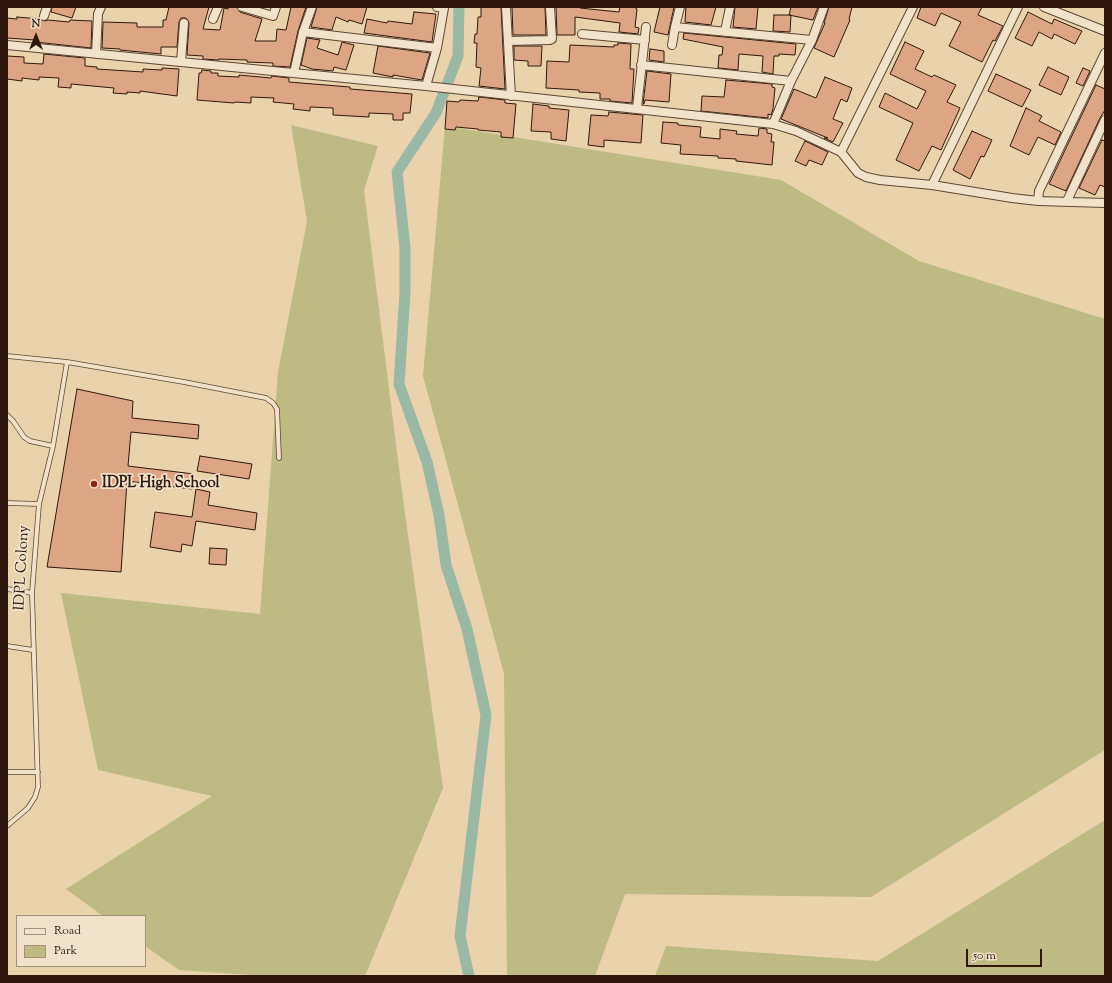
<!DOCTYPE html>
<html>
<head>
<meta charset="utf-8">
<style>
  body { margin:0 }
  #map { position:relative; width:1112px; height:983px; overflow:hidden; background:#ead3ac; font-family:"Sorts Mill Goudy",serif }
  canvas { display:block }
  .frame { position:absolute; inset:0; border:8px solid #2f170d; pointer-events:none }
  .legend { position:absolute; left:16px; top:915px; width:130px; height:52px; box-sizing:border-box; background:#f1e2c9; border:1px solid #a3917e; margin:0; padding:5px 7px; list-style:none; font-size:12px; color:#2f170d }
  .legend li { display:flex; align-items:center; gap:8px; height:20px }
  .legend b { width:20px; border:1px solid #a3917e }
  .north { position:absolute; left:16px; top:16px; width:40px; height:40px; -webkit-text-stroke:3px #f1e2c9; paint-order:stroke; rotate:0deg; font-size:11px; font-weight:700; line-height:16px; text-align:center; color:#2f170d }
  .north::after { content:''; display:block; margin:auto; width:14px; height:18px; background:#2f170d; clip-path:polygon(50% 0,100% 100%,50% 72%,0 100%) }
  .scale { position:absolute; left:966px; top:949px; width:76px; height:18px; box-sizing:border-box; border:2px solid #2f170d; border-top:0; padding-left:5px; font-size:12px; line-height:14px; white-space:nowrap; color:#2f170d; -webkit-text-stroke:3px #f1e2c9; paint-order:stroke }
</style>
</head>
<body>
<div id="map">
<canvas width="1112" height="983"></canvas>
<div class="frame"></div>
<ul class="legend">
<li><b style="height:5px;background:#f1e2c9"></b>Road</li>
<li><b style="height:11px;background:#bdba84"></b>Park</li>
</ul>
<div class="north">N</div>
<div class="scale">50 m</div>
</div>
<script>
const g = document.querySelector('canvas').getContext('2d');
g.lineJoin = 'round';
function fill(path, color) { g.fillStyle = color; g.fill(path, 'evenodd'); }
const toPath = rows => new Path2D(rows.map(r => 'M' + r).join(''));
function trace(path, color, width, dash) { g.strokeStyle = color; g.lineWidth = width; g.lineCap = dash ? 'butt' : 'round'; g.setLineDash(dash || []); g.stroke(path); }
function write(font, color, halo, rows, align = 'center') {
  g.font = font + ' "Sorts Mill Goudy",serif'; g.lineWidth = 3.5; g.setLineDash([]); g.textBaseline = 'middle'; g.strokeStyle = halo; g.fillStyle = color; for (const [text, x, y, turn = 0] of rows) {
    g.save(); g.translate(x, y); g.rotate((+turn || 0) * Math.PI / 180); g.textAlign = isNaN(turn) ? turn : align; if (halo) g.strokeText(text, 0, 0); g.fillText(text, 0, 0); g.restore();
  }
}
fill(toPath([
  [291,125,378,146,364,190,401,484,443,788,365,976,263,976,179,970,145,946,145,916,103,916,66,889,212,796,98,770,61,593,260,614,278,372,307,221],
  [445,126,781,180,919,261,1105,319,1105,750,871,897,625,894,595,976,507,976,504,674,423,376],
  [1105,820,1105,976,655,976,666,946,878,961]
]), '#bdba84');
trace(toPath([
  [459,7,458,56,436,113,397,172,405,248,405,292,399,384,427,462,439,515,446,565,467,629,486,715,460,936,469,976]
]), '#99b9a4', 11);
const building = toPath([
  [52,7,76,7,72,18,51,12,52,7],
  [169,7,209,7,203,29,220,30,224,8,228,9,228,7,237,7,240,12,262,19,255,41,276,41,277,29,286,30,291,7,306,7,298,31,290,67,273,66,273,63,247,62,247,60,219,59,219,60,203,59,203,56,187,55,189,23,187,19,185,18,181,18,179,22,177,47,161,47,161,54,120,50,120,49,102,48,103,22,137,23,137,27,163,27,163,20,166,20,169,7],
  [317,7,367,7,362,24,349,20,348,22,336,17,332,30,311,27,317,7],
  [481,7,501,7,505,89,479,86,481,68,476,67,477,43,474,43,475,34,477,34,478,17,481,17,481,7],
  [512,7,545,7,546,35,513,35,512,7],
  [556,7,580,7,580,8,619,12,620,7,634,7,637,9,635,27,639,28,638,34,619,32,620,23,575,17,575,35,557,35,556,7],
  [660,7,674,7,668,35,654,32,660,7],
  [686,7,716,7,711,25,685,22,686,7],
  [735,7,758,7,756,29,733,27,735,7],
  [791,7,818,7,813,20,789,15,791,7],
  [829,7,852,7,849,19,850,20,834,57,814,48,825,23,824,23,829,7],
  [921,7,982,7,978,15,1003,26,995,41,993,40,982,62,949,46,961,22,941,13,935,26,917,18,921,7],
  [414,12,436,14,432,42,364,33,367,19,387,23,388,21,412,24,414,12],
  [1028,12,1052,24,1054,19,1082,31,1075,44,1054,34,1052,39,1039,32,1032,46,1015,38,1028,12],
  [774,15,791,15,790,32,773,31,774,15],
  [17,17,40,19,45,21,48,20,69,22,70,20,92,21,91,48,35,42,35,40,7,38,7,18,17,19,17,17],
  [684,33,796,44,795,55,779,54,779,56,774,56,773,74,762,72,763,56,739,54,738,70,718,68,719,55,722,55,723,47,683,39,684,33],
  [307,38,320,40,317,48,338,55,342,42,354,45,346,70,334,67,333,71,312,69,301,65,307,38],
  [905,42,924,51,915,69,932,77,934,75,956,85,947,102,960,108,941,150,932,146,919,171,896,160,913,123,879,107,885,93,917,109,926,91,890,74,905,42],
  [618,43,631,44,630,69,634,69,632,103,610,101,610,99,600,99,600,93,579,92,579,90,546,88,547,61,569,62,570,45,614,47,614,45,618,45,618,43],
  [378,46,430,53,422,80,393,75,393,77,373,73,378,46],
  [514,46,542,46,541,66,528,66,528,61,514,60,514,46],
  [650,49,664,51,664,62,649,60,650,49],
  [44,54,85,58,85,66,97,67,97,69,143,72,143,69,162,70,162,68,179,69,177,96,140,91,140,93,127,92,127,94,113,93,114,88,71,84,71,88,58,87,59,78,39,77,39,80,22,78,22,81,7,79,7,56,24,57,24,63,43,64,44,54],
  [1048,67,1069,77,1061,95,1039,85,1048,67],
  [1083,68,1090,71,1083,86,1076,83,1083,68],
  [202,70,211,71,211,73,218,73,218,76,239,77,239,75,271,78,272,76,289,78,289,82,350,87,350,89,412,94,410,113,403,113,403,120,393,120,393,114,369,113,369,117,333,115,333,108,310,107,310,111,293,109,294,104,273,102,274,98,251,97,251,103,235,102,234,103,197,100,199,73,201,73,202,70],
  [647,71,671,74,669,102,645,100,644,104,643,104,647,71],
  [996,74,1031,90,1022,107,988,91,996,74],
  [825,77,852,88,847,102,841,99,833,119,843,123,833,142,824,138,828,138,781,119,794,89,816,98,825,77],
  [726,80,772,84,772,87,775,88,773,109,771,115,768,114,768,118,701,111,702,96,724,97,726,80],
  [1096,85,1105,89,1105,110,1100,118,1066,191,1049,184,1096,85],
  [479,97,505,100,505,103,516,104,513,138,501,137,501,132,478,130,478,129,456,127,455,130,445,129,447,101,459,102,460,100,478,101,479,97],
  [533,104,549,106,549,108,569,110,566,141,551,139,551,132,531,131,533,104],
  [1026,108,1042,116,1039,121,1061,132,1055,145,1038,137,1029,155,1010,146,1026,108],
  [609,112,643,115,641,143,604,140,604,147,588,145,591,115,608,116,609,112],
  [663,122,678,123,678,125,701,127,700,137,720,139,720,129,737,131,736,134,758,136,759,128,767,129,767,133,772,134,771,142,774,142,772,165,736,161,736,159,718,158,718,156,680,154,681,145,661,143,663,122],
  [972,131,992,140,984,157,981,156,970,179,953,170,972,131],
  [1102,140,1105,141,1105,187,1100,185,1095,195,1079,188,1102,140],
  [805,141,828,152,822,165,809,160,806,166,795,161,805,141],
  [77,389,133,401,132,418,199,425,198,439,131,432,128,466,194,474,192,489,127,481,121,572,47,567,77,389],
  [200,456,252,464,249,479,197,471,200,456],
  [196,489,210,492,208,505,257,513,255,530,196,521,192,546,182,544,181,552,150,547,155,512,192,517,196,489],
  [210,548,227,549,226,565,209,564,210,548]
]);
fill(building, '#dba586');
trace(building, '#2f170d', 1);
const service = toPath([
  [7,356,67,362,53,446,39,504,37,529,32,593,38,787,35,797,28,808,7,826],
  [67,362,184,382,266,398,273,403,277,409,279,458],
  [7,415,13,421,24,437,30,441,53,446],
  [7,503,39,504],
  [7,589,32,593],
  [7,646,33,650],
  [7,772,38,772]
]);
const minor = toPath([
  [242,7,273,16,276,7],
  [506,7,511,96],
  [1044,7,1105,31],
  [44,16,47,7],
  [213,19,218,7],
  [675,27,812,40],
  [725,31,730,7],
  [303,32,437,48],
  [582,34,645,40],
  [508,41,550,40,552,39,550,7],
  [7,45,426,86,773,124,796,131,841,152,913,7],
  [672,45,675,27,680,7],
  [96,54,98,14,101,7],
  [181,62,184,23],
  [641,65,791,81],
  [294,73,303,32,312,7],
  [426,86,437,48,444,8,437,7],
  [637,108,646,27],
  [773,124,791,81,812,40,824,7],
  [841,152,858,173,866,177,880,180,932,185,1012,198,1038,201,1039,191,1105,53],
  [932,185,1018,7],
  [1038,201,1105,203],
  [1067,201,1105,120]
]);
trace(service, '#5e4635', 5.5);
trace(minor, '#5e4635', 10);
trace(service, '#f1e2c9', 4);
trace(minor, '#f1e2c9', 8);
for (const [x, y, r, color] of [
  [94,484,4,"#8f2418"]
]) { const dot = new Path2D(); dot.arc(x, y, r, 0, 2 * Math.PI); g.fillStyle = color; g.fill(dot); trace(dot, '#f1e2c9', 1.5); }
write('bold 15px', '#2f170d', '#f1e2c9', [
  ["IDPL High School",102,484]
], 'left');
write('15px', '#2f170d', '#f1e2c9', [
  ["IDPL Colony",23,568,-87]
]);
</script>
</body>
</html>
